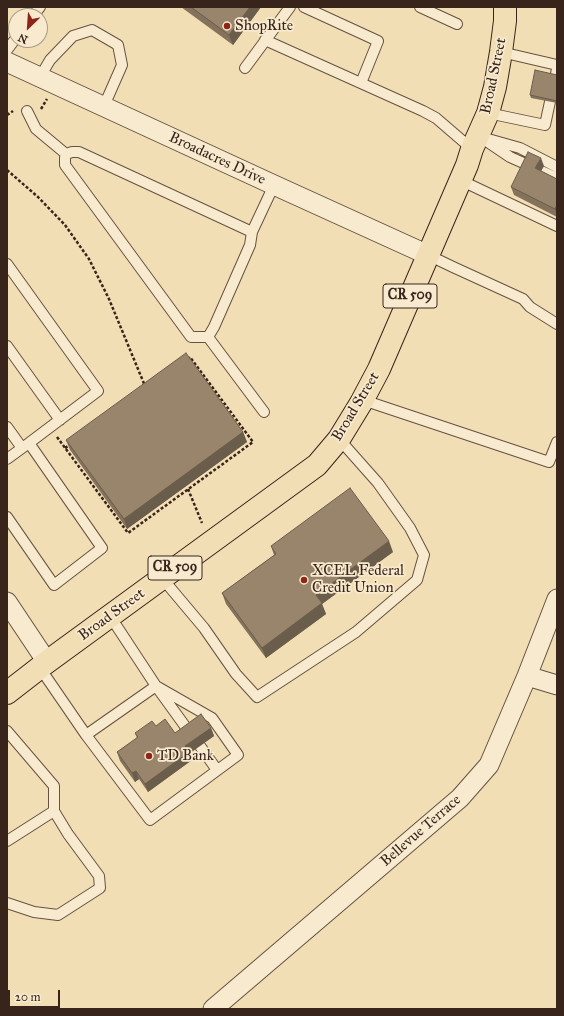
<!DOCTYPE html>
<html>
<head>
<meta charset="utf-8">
<style>
  body { margin:0 }
  #map { position:relative; width:564px; height:1016px; overflow:hidden; background:#f2deb4; font-family:"IM FELL Great Primer",serif }
  canvas { display:block }
  .frame { position:absolute; inset:0; border:8px solid #39241c; pointer-events:none }
  .north { position:absolute; left:8px; top:8px; width:40px; height:40px; box-sizing:border-box; background:#f7eace; border:1px solid #ab9b87; border-radius:50%; rotate:205deg; font-size:11px; font-weight:700; line-height:16px; text-align:center; color:#39241c }
  .north::after { content:''; display:block; margin:auto; width:14px; height:18px; background:#8f2418; clip-path:polygon(50% 0,100% 100%,50% 72%,0 100%) }
  .scale { position:absolute; left:8px; top:990px; width:52px; height:18px; box-sizing:border-box; border:2px solid #39241c; border-top:0; padding-left:5px; font-size:12px; line-height:14px; white-space:nowrap; color:#39241c; -webkit-text-stroke:3px #f7eace; paint-order:stroke }
</style>
</head>
<body>
<div id="map">
<canvas width="564" height="1016"></canvas>
<div class="frame"></div>
<div class="north">N</div>
<div class="scale">20 m</div>
</div>
<script>
const g = document.querySelector('canvas').getContext('2d');
g.lineJoin = 'round';
const toPath = rows => new Path2D(rows.map(r => 'M' + r).join(''));
function trace(path, color, width, dash) { g.strokeStyle = color; g.lineWidth = width; g.lineCap = dash ? 'butt' : 'round'; g.setLineDash(dash || []); g.stroke(path); }
function fill(path, color) { g.fillStyle = color; g.fill(path, 'evenodd'); }
function write(font, color, halo, rows, align = 'center') {
  g.font = font + ' "IM FELL Great Primer",serif'; g.lineWidth = 3.5; g.setLineDash([]); g.textBaseline = 'middle'; g.strokeStyle = halo; g.fillStyle = color; for (const [text, x, y, turn = 0] of rows) {
    g.save(); g.translate(x, y); g.rotate((+turn || 0) * Math.PI / 180); g.textAlign = isNaN(turn) ? turn : align; if (halo) g.strokeText(text, 0, 0); g.fillText(text, 0, 0); g.restore();
  }
}
const service = toPath([
  [304,7,378,41,361,83],
  [420,7,457,24],
  [33,16,40,7],
  [265,40,423,111,436,118,472,149],
  [7,50,16,38],
  [501,52,557,65],
  [245,68,290,7],
  [40,77,50,60,73,36,92,30,118,45,122,65,104,106],
  [27,111,36,129,66,154],
  [488,113,545,125,557,69],
  [479,136,510,157,557,178],
  [488,139,520,148,557,167],
  [460,180,557,226],
  [252,232,79,152,72,152,66,154,65,158,65,165,191,337,208,337,264,412],
  [428,255,453,267,523,299,530,307,557,324],
  [7,264,98,391,29,443,102,548,54,585,7,517],
  [208,337,214,327,250,245,252,232,274,185],
  [7,346,60,420],
  [363,400,549,462,557,442],
  [7,427,22,448],
  [7,459,29,443],
  [162,578,204,628,236,674,257,697,356,632,417,580,424,555,410,528,378,483,339,439],
  [40,668,86,735,150,820,238,755,212,718,156,686,110,616],
  [7,731,54,786,54,811,68,834,99,876,100,888,58,915,34,912,7,903],
  [86,735,156,686,190,733],
  [200,746,217,770],
  [7,841,54,811]
]);
const minor = toPath([
  [7,62,274,185,428,255],
  [7,602,47,662],
  [527,676,557,685],
  [213,1009,460,798,489,765,527,676,557,599]
]);
const primary = toPath([
  [7,693,47,662,317,465,339,439,361,403,379,369,467,165,472,149,488,113,495,87,501,52,505,21,505,7]
]);
trace(service, '#675242', 12);
trace(minor, '#675242', 21);
trace(primary, '#39241c', 24);
trace(toPath([
  [41,109,47,99],
  [7,115,13,111],
  [7,170,38,197,65,225,89,259,109,299,145,386],
  [57,437,128,533,253,442,190,357,188,359],
  [65,448,71,444],
  [188,489,202,523]
]), '#39241c', 2.5, [3, 2]);
trace(service, '#f7eace', 10);
trace(minor, '#f7eace', 19);
trace(primary, '#f2deb4', 22);
fill(toPath([
  [181,7,261,7,233,45],
  [557,75,557,103,531,98,530,95],
  [544,166,541,171,557,179,557,217,514,195,511,187],
  [243,432,247,442,127,529,70,450,66,440],
  [271,546,393,552,322,604,326,614,266,658,226,604,222,593,274,555],
  [156,726,175,733,211,728,214,736,190,753,192,760,148,792,139,779,135,782,120,761,117,752,137,738,135,733]
]), '#84725c');
fill(toPath([
  [250,7,261,7,233,45,229,35],
  [541,158,544,166,538,176,535,168],
  [557,205,557,215,555,209],
  [243,432,247,442,127,529,124,519],
  [389,541,393,552,322,604,326,614,266,658,262,648,316,595],
  [211,728,214,736,190,753,192,760,148,792,145,784,185,746],
  [136,771,139,779,135,782,132,773]
]), '#6b5d4b');
const building = toPath([
  [191,7,250,7,229,35,191,7],
  [535,70,557,75,557,101,530,95,535,70],
  [528,152,541,158,535,168,557,179,557,205,555,209,511,187,528,152],
  [186,353,243,432,124,519,66,440,186,353],
  [350,488,389,541,316,595,322,603,262,648,222,593,276,554,271,546,350,488],
  [201,714,211,728,185,746,189,752,145,784,136,771,132,773,117,752,138,737,135,733,152,721,156,726,165,719,175,733,201,714]
]);
fill(building, '#99856b');
trace(building, '#6b5d4b', 1);
for (const [x, y, r, color] of [
  [227,26,4,"#8f2418"],
  [304,580,4,"#8f2418"],
  [149,756,4,"#8f2418"]
]) { const dot = new Path2D(); dot.arc(x, y, r, 0, 2 * Math.PI); g.fillStyle = color; g.fill(dot); trace(dot, '#f7eace', 1.5); }
for (const [x, y, w] of [
  [410,296,54],
  [175,568,54]
]) { const box = new Path2D(); box.roundRect(x - w / 2, y - 12, w, 24, 3); g.fillStyle = '#f7eace'; g.fill(box); trace(box, '#39241c', 1); }
write('bold 14px', '#39241c', null, [
  ["CR 509",410,296],
  ["CR 509",175,568]
]);
write('15px', '#39241c', '#f7eace', [
  ["ShopRite",235,26],
  ["XCEL Federal",312,571],
  ["Credit Union",312,588],
  ["TD Bank",157,756]
], 'left');
write('15px', '#39241c', '#f7eace', [
  ["Broad Street",494,76,-78],
  ["Broadacres Drive",217,159,25],
  ["Broad Street",356,407,-59],
  ["Broad Street",112,615,-36],
  ["Bellevue Terrace",421,831,-41]
]);
</script>
</body>
</html>
